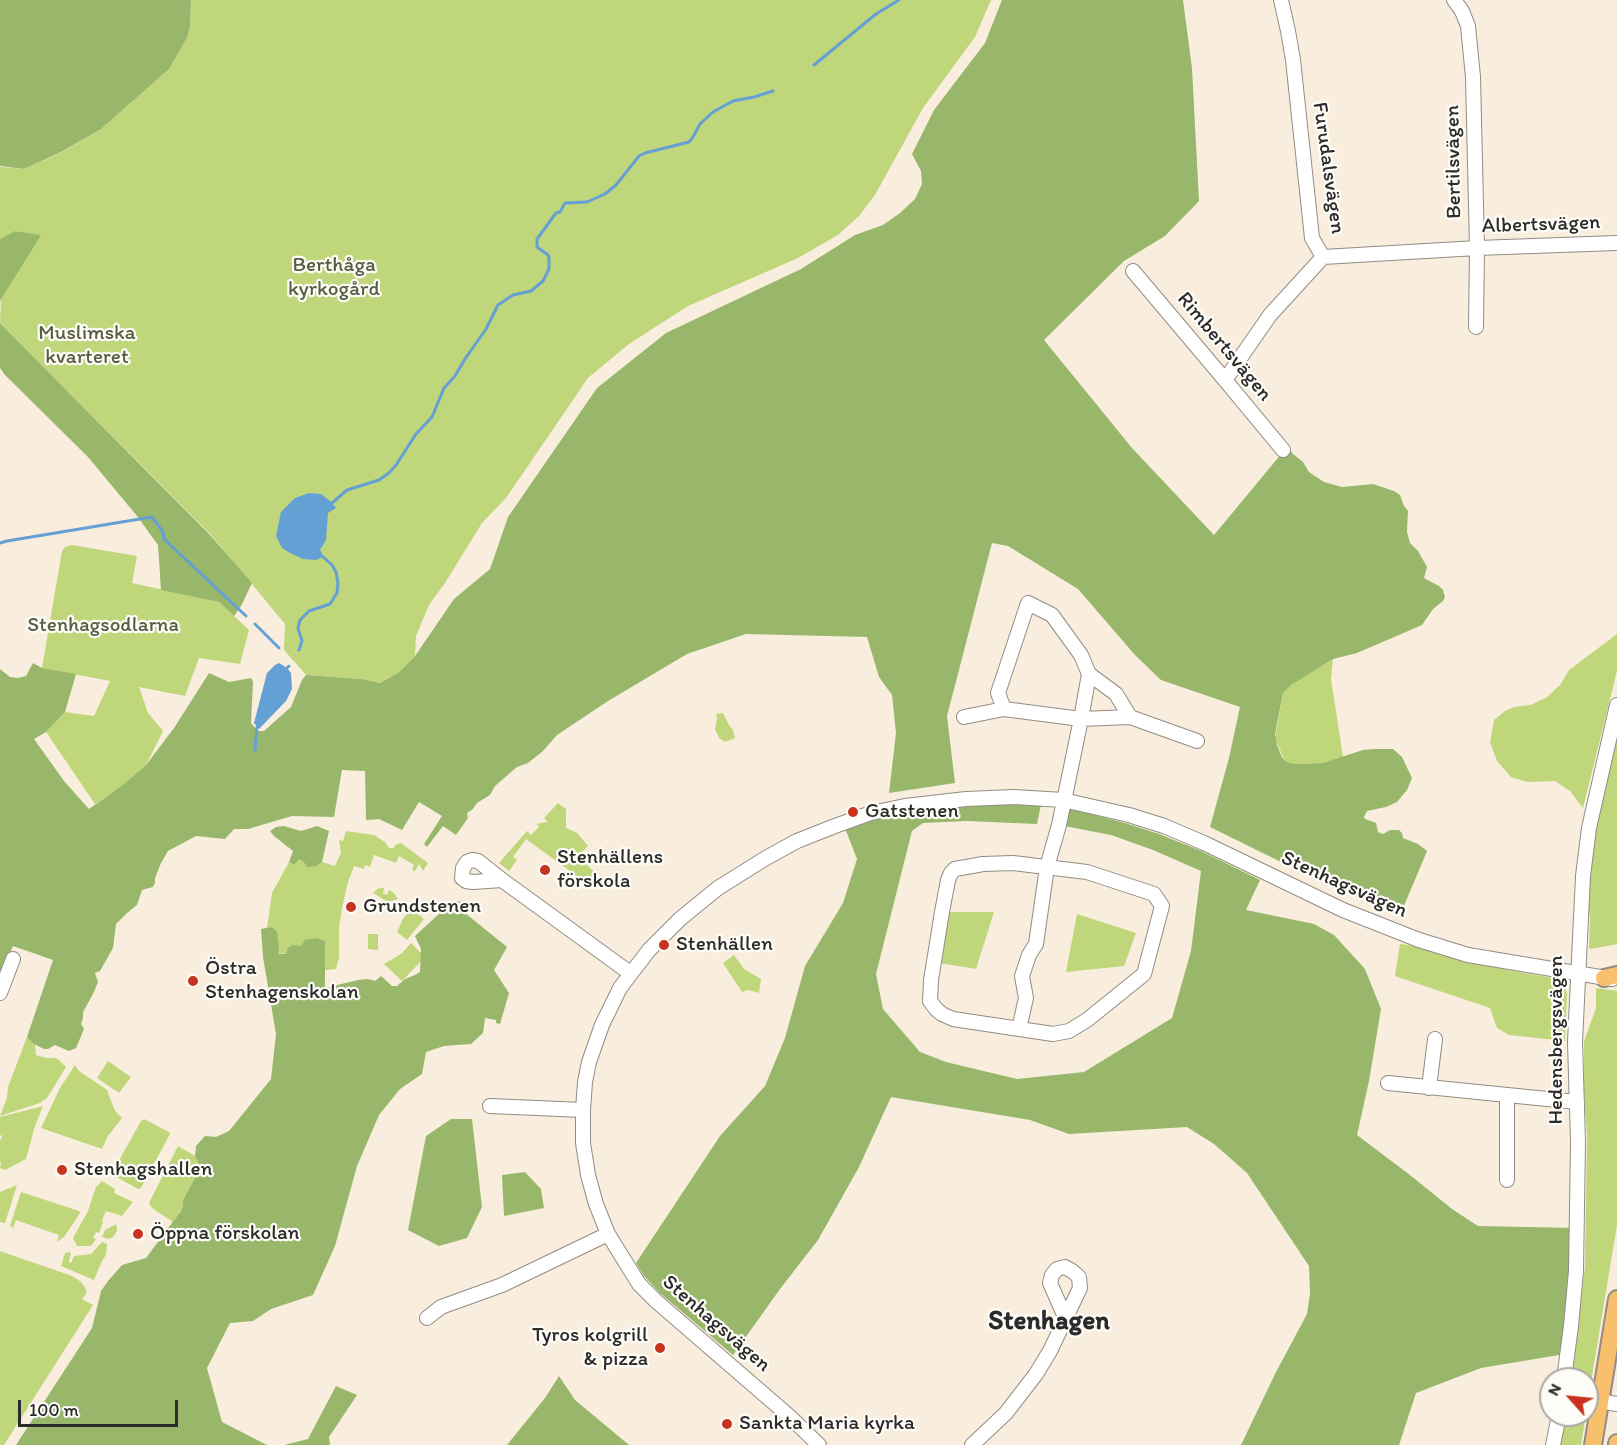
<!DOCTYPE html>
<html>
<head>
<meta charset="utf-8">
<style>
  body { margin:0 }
  #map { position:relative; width:1617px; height:1445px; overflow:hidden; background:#f9eede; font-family:Itim,sans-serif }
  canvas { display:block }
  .north { position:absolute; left:1539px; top:1367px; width:60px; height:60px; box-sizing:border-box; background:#fdfcf7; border:2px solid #a9a8a5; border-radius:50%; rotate:297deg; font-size:16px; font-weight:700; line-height:24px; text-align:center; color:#2b2b2b }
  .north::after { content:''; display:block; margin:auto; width:21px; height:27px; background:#c8321e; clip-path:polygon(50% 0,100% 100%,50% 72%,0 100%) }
  .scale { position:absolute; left:18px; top:1400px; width:160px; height:27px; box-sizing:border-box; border:3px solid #2b2b2b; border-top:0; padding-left:8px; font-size:18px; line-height:21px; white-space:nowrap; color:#2b2b2b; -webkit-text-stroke:4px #fdfcf7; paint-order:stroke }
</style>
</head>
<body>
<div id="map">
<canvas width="1617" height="1445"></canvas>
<div class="north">N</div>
<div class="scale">100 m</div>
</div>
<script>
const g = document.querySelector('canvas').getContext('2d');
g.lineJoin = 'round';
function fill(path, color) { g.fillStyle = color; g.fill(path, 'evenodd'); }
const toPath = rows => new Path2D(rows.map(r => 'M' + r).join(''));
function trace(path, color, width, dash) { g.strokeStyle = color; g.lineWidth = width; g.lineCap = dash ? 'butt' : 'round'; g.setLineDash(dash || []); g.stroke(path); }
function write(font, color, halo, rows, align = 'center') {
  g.font = font + ' Itim,sans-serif'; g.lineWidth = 4.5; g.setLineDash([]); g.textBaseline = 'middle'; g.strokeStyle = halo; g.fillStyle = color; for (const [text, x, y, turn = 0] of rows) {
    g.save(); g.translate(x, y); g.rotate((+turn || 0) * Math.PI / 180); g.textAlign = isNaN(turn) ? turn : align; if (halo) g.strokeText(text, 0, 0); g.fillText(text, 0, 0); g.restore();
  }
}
fill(toPath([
  [191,0,991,0,975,37,923,108,875,195,859,216,838,235,798,258,688,306,629,344,588,378,506,498,482,523,445,583,429,605,416,636,415,656,398,673,380,683,362,679,306,675,284,650,285,624,212,536,0,323,1,299,40,235,15,231,0,239,0,167,24,169,64,151,101,129,169,69,187,38,190,27],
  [72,545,137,556,132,583,219,602,249,630,240,664,199,658,185,696,139,687,148,713,163,731,146,765,125,783,95,804,46,732,65,712,94,716,110,681,42,668,62,551,65,547],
  [1617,634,1617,671,1583,808,1570,791,1555,781,1527,782,1511,777,1497,761,1490,742,1494,720,1505,711,1514,707,1530,705,1546,698,1560,685,1569,670],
  [1333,659,1331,679,1343,757,1323,763,1294,764,1287,762,1283,757,1275,738,1283,693,1287,688,1295,682],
  [723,713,729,725,733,730,735,738,725,742,719,738,715,729,717,719,716,714],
  [1617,728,1617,944,1591,949,1589,948,1590,915,1586,900,1594,830],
  [558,803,566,809,566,828,577,833,588,846,582,852,585,856,582,860,598,876,598,881,592,887,526,839,513,857,517,860,509,871,499,863,527,831,531,835,539,827,537,824,539,823,548,822,544,818],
  [346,831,374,835,385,842,389,848,394,848,395,845,401,843,428,863,423,871,419,864,415,871,412,870,414,865,399,856,396,863,374,855,370,867,365,865,364,869,354,866,348,882,342,908,339,927,339,958,336,969,325,970,325,941,299,947,286,954,278,953,272,927,267,928,272,893,289,862,291,864,299,859,317,866,322,862,335,866,341,853,339,840,343,841],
  [381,888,384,888,383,893,387,895,389,890,393,892,398,899,388,902,373,893,377,889],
  [411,909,424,919,407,940,397,932,403,919],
  [948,912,994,912,976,969,939,963],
  [1077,914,1136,933,1124,966,1066,972],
  [368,934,378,934,378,950,368,949],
  [411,943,425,957,402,981,384,964,401,954],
  [1400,944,1416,946,1508,970,1553,978,1564,984,1567,994,1565,1041,1509,1035,1497,1028,1490,1008,1395,976],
  [734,955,744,969,761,979,759,993,748,990,742,992,723,963],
  [1596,988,1617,991,1617,1225,1587,1407,1587,1379,1570,1379,1585,1267,1587,1135,1584,1093,1584,1041,1596,1008],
  [27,1037,35,1044,36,1055,46,1058,55,1058,59,1060,66,1067,47,1098,40,1103,0,1116,7,1098,8,1087],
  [108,1061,131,1077,119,1093,97,1078],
  [75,1065,79,1071,107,1090,115,1111,122,1118,108,1136,102,1149,41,1128,60,1088],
  [43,1106,35,1126,26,1159,5,1170,0,1168,1,1163,0,1162,0,1141,2,1136,0,1135,0,1117],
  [144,1119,169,1132,170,1134,141,1188,138,1189,113,1175,112,1173,141,1121],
  [178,1146,195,1156,199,1164,196,1176,183,1200,183,1206,173,1222,152,1208,149,1203],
  [102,1181,115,1189,114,1193,133,1202,122,1216,106,1211,102,1220,103,1222,99,1233,96,1232,93,1238,96,1239,91,1246,77,1246,73,1238,88,1211,96,1187],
  [17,1185,5,1223,0,1222,0,1192],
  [21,1192,79,1211,80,1213,64,1237,57,1242,59,1235,16,1220,13,1228,10,1226],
  [116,1224,117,1228,117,1231,113,1237,109,1239,102,1237,105,1230],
  [102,1242,107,1244,106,1255,102,1261,94,1280,61,1266,65,1253,69,1252,71,1253,69,1262,71,1263,74,1256,91,1254],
  [0,1251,72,1276,81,1282,86,1289,86,1294,82,1299,93,1305,4,1445,0,1445],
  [1564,1415,1586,1415,1581,1445,1560,1445]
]), '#c0d67a');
fill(toPath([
  [0,0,191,0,190,27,187,38,169,69,101,129,63,151,24,169,0,166],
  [1002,0,1183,0,1192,68,1199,201,1165,236,1124,261,1044,340,1132,448,1214,535,1287,447,1293,454,1303,462,1309,472,1324,482,1342,487,1373,484,1394,491,1400,495,1404,506,1408,511,1407,532,1410,543,1418,551,1427,567,1424,578,1439,586,1443,590,1445,597,1443,601,1433,609,1422,625,1357,653,1333,659,1291,685,1283,693,1275,734,1277,745,1282,757,1287,762,1294,764,1323,763,1363,750,1375,749,1393,749,1402,757,1412,778,1407,790,1397,802,1386,807,1367,811,1364,817,1365,819,1376,823,1378,832,1383,834,1390,830,1399,830,1402,833,1403,838,1418,844,1427,851,1401,913,1281,862,1210,827,1229,758,1240,707,1161,680,1135,655,1078,589,1008,546,992,543,947,716,955,783,889,793,896,733,892,695,879,677,867,637,746,634,687,654,608,701,557,735,543,751,528,763,517,767,495,786,490,795,477,803,473,809,467,813,468,818,456,835,443,826,427,847,424,844,442,816,419,802,402,830,379,819,366,820,365,771,342,770,334,817,292,816,248,829,234,829,225,839,196,836,168,851,161,863,155,878,155,883,153,887,142,890,137,905,127,913,116,924,113,948,100,971,95,973,98,982,93,994,83,1012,83,1018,81,1024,84,1029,76,1048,69,1051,55,1045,48,1049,44,1049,34,1044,27,1037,53,960,13,946,0,976,0,657,0,669,10,677,18,678,26,676,33,663,42,668,76,674,65,712,46,732,34,739,64,781,89,809,125,783,146,765,174,728,209,673,229,682,251,678,253,682,251,723,258,731,264,731,291,707,302,680,306,675,362,679,380,683,398,673,415,656,454,599,490,569,508,517,597,388,666,333,801,269,855,235,883,225,900,213,915,199,922,184,921,171,912,154,934,110,985,43],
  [15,231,41,235,0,301,0,239],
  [0,323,211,536,252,583,241,606,234,616,219,602,161,590,158,545,137,516,88,457,5,375,0,368],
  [1008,803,1041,805,1037,824,967,821,923,823,912,831,876,974,883,1009,920,1052,946,1062,1017,1079,1084,1072,1172,1018,1191,951,1201,871,1153,850,1111,835,1059,825,1064,807,1125,823,1159,834,1199,850,1260,880,1246,910,1314,924,1334,935,1365,969,1381,1009,1369,1081,1357,1135,1410,1175,1452,1209,1478,1226,1577,1228,1565,1354,1481,1368,1416,1393,1399,1445,1241,1445,1276,1372,1307,1314,1310,1293,1309,1266,1247,1173,1214,1144,1187,1127,1069,1134,1030,1120,891,1097,859,1167,818,1240,780,1289,733,1355,660,1293,644,1276,636,1263,720,1136,765,1086,785,1038,805,966,843,903,857,859,845,828,884,816,923,809,960,805],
  [284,826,301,831,317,826,329,831,322,862,317,866,307,867,304,862,299,859,294,865,289,862,293,851,274,836,270,831,276,827],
  [453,901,468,902,465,913,507,947,494,970,509,993,500,1024,496,1023,496,1020,485,1018,483,1033,471,1044,444,1046,426,1052,422,1074,400,1089,379,1115,357,1166,335,1246,313,1295,271,1309,253,1321,230,1323,207,1368,222,1422,267,1445,16,1445,92,1328,101,1291,108,1281,122,1265,146,1258,180,1212,183,1206,183,1200,196,1176,199,1164,195,1156,196,1146,205,1136,216,1137,229,1131,271,1079,276,1034,263,957,261,929,272,927,277,932,279,947,278,953,280,954,286,954,288,948,292,945,301,946,305,940,316,938,325,941,325,988,358,980,368,979,375,981,381,976,392,986,397,986,405,979,415,975,420,972,421,949,415,936],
  [451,1119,472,1119,482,1207,467,1238,439,1246,408,1230,426,1136],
  [525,1172,541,1189,544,1208,504,1216,502,1175],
  [559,1376,575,1400,629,1445,507,1445,545,1398],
  [336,1386,357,1395,329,1437,330,1445,275,1445,284,1445,308,1439]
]), '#98b76a');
fill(toPath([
  [309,493,321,494,330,501,336,508,328,513,326,540,320,550,323,555,321,558,316,560,303,559,290,553,282,548,276,536,281,512,295,498],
  [279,663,287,668,291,673,292,689,286,701,259,729,254,723,267,673,275,665]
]), '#65a0d5');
trace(toPath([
  [814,65,876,14,899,0],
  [332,503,347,490,379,480,389,473,396,465,416,434,432,417,444,388,455,376,465,359,486,329,498,305,513,295,531,291,543,281,549,269,549,258,548,255,537,247,537,239,556,213,560,212,565,203,587,202,605,194,616,185,639,156,645,153,689,142,693,137,700,124,713,112,733,101,754,97,773,91],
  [0,543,7,541,152,517,163,532,164,539,246,616],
  [255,624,279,648],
  [299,650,302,641,298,628,300,620,309,611,330,604,337,593,338,583,336,572,332,565,322,556],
  [287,668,289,666],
  [255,750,257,727]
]), '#65a0d5', 3);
const minor = toPath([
  [1454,0,1462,11,1468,26,1473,77,1477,248,1476,327],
  [1323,257,1477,248,1617,243],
  [1133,271,1225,380,1283,450],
  [1225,380,1270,315,1323,257,1312,238,1293,60,1288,31,1281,0],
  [1089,674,1116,694,1130,717],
  [964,717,1004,709],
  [1013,863,1087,872,1154,894,1162,906,1144,974,1087,1020,1069,1031,1053,1034,953,1019,942,1014,936,1009,930,1001,931,980,942,912,948,880,951,873,955,869,983,864,1013,863],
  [502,880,478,861,472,860,467,862,463,868,462,878,466,881,473,882,502,880,630,973],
  [0,993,13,959],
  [1019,1029,1026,998,1022,976,1029,955,1036,944,1047,867,1059,825,1081,719,1089,674,1081,655,1052,615,1028,603,998,693,1004,709,1081,719,1130,717,1197,741],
  [1388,1083,1577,1102],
  [1429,1088,1435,1039],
  [1507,1096,1507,1180],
  [490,1106,583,1110],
  [427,1318,441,1307,502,1285,608,1234],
  [1564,1379,1571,1326,1576,1271,1578,1142,1575,1042,1583,876,1589,828,1617,705],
  [1600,1401,1617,1404],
  [819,1445,789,1416,656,1301,639,1284,608,1234,596,1204,588,1175,583,1143,583,1110,585,1082,589,1062,602,1025,620,988,649,950,680,919,718,888,766,858,797,841,835,826,871,813,905,806,966,799,1014,797,1063,800,1129,815,1164,826,1204,843,1343,910,1419,940,1468,955,1612,979],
  [972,1445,1006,1413,1036,1374,1050,1351,1080,1288,1079,1277,1072,1271,1065,1267,1057,1269,1052,1275,1050,1283,1065,1317],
  [1553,1445,1559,1415]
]);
const major = toPath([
  [1604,978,1617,975],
  [1593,1445,1617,1299],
  [1617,1445,1617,1443]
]);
trace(minor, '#928c84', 16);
trace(major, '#928c84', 20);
trace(minor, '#fff', 14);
trace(major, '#f8bf6c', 16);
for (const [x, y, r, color] of [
  [853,812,6,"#c8321e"],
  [545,870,6,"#c8321e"],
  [351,907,6,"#c8321e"],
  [664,945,6,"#c8321e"],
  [193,981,6,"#c8321e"],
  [62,1170,6,"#c8321e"],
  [138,1234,6,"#c8321e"],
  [660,1348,6,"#c8321e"],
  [727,1424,6,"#c8321e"]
]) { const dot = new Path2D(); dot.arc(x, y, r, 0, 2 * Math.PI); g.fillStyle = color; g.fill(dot); trace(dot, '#fdfcf7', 2); }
write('21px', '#2b2b2b', '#fdfcf7', [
  ["Bertilsvägen",1454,162,-91],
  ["Furudalsvägen",1328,168,82],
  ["Albertsvägen",1541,225,-2],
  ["Rimbertsvägen",1224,347,50],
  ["Stenhagsvägen",1344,885,24],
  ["Hedensbergsvägen",1557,1040,-90],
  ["Stenhagsvägen",716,1324,41]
]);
write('21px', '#585e43', '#fdfcf7', [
  ["Berthåga",334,266],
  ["kyrkogård",334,290],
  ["Muslimska",87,334],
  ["kvarteret",87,358],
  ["Stenhagsodlarna",103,626]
]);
write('21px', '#2b2b2b', '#fdfcf7', [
  ["Gatstenen",865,812],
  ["Stenhällens",557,858],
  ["förskola",557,882],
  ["Grundstenen",363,907],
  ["Stenhällen",676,945],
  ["Östra",205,969],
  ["Stenhagenskolan",205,993],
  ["Stenhagshallen",74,1170],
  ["Öppna förskolan",150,1234],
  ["Tyros kolgrill",648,1336,"right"],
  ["& pizza",648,1360,"right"],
  ["Sankta Maria kyrka",739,1424]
], 'left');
write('bold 27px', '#2b2b2b', '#fdfcf7', [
  ["Stenhagen",1049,1322]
]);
</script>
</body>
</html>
